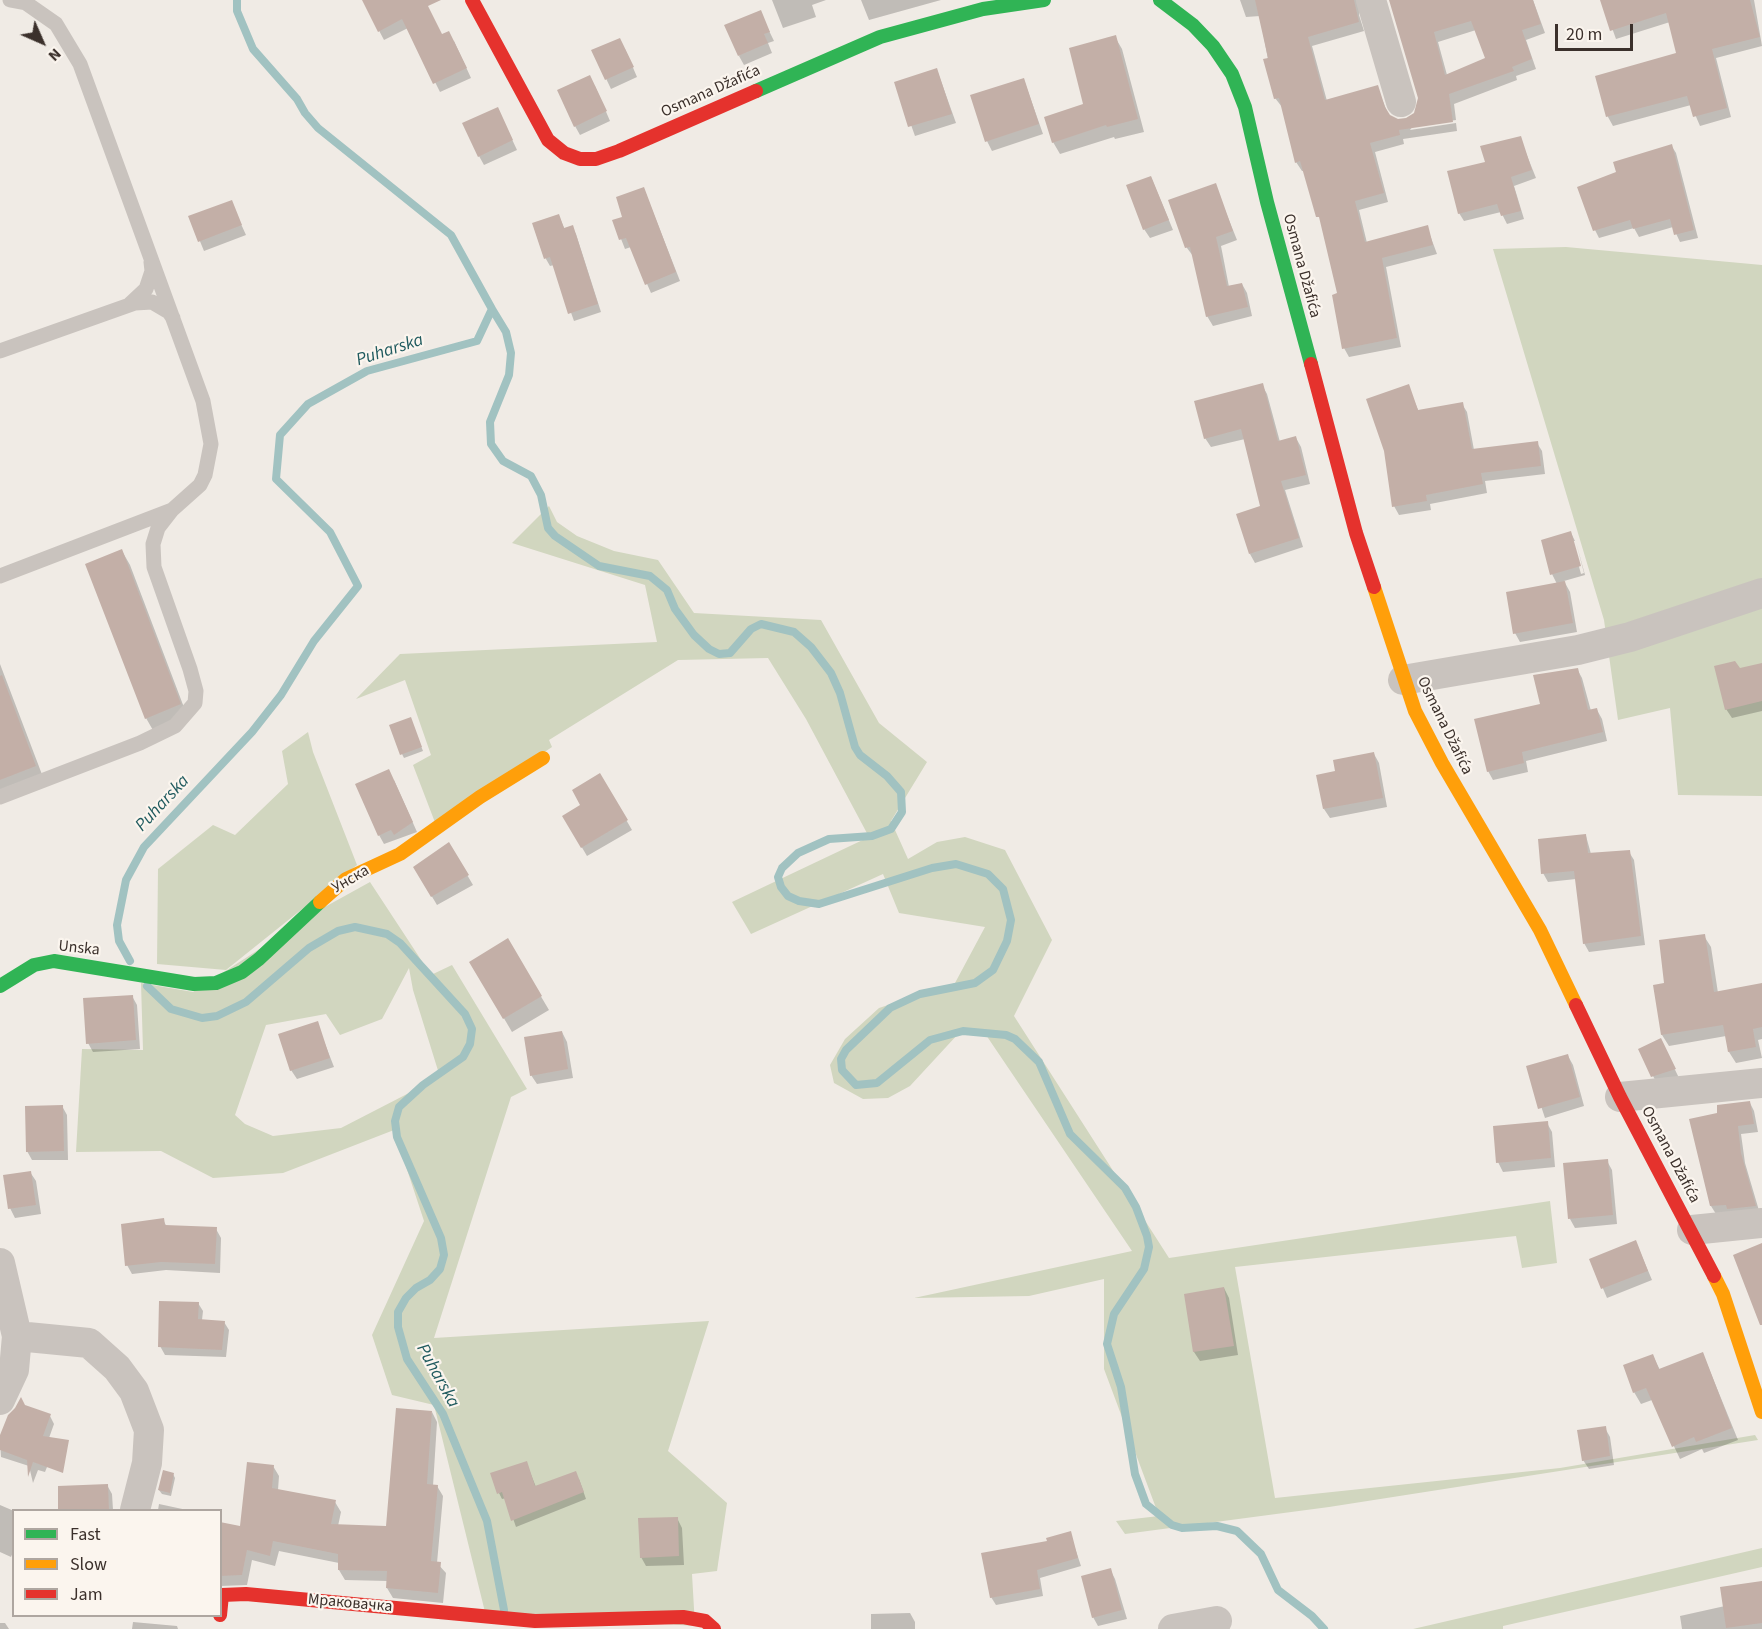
<!DOCTYPE html>
<html>
<head>
<meta charset="utf-8">
<style>
  body { margin:0 }
  #map { position:relative; width:1762px; height:1629px; overflow:hidden; background:#f0ebe5; font-family:"Source Sans 3",sans-serif }
  canvas { display:block }
  .legend { position:absolute; left:12px; top:1509px; width:210px; height:108px; box-sizing:border-box; background:#fbf5ee; border:2px solid #aea6a0; margin:0; padding:8px 10px; list-style:none; font-size:18px; color:#3b302b }
  .legend li { display:flex; align-items:center; gap:12px; height:30px }
  .legend b { width:30px; border:2px solid #aea6a0 }
  .north { position:absolute; left:12px; top:12px; width:60px; height:60px; -webkit-text-stroke:4px #fbf5ee; paint-order:stroke; rotate:135deg; font-size:16px; font-weight:700; line-height:24px; text-align:center; color:#3b302b }
  .north::after { content:''; display:block; margin:auto; width:21px; height:27px; background:#3b302b; clip-path:polygon(50% 0,100% 100%,50% 72%,0 100%) }
  .scale { position:absolute; left:1555px; top:24px; width:78px; height:27px; box-sizing:border-box; border:3px solid #3b302b; border-top:0; padding-left:8px; font-size:18px; line-height:21px; white-space:nowrap; color:#3b302b; -webkit-text-stroke:4px #fbf5ee; paint-order:stroke }
</style>
</head>
<body>
<div id="map">
<canvas width="1762" height="1629"></canvas>
<ul class="legend">
<li><b style="height:8px;background:#30b455"></b>Fast</li>
<li><b style="height:8px;background:#ff9f0a"></b>Slow</li>
<li><b style="height:8px;background:#e5322d"></b>Jam</li>
</ul>
<div class="north">N</div>
<div class="scale">20 m</div>
</div>
<script>
const g = document.querySelector('canvas').getContext('2d');
g.lineJoin = 'round';
function fill(path, color) { g.fillStyle = color; g.fill(path, 'evenodd'); }
const toPath = rows => new Path2D(rows.map(r => 'M' + r).join(''));
function trace(path, color, width, dash) { g.strokeStyle = color; g.lineWidth = width; g.lineCap = dash ? 'butt' : 'round'; g.setLineDash(dash || []); g.stroke(path); }
function write(font, color, halo, rows, align = 'center') {
  g.font = font + ' "Source Sans 3",sans-serif'; g.lineWidth = 4.5; g.setLineDash([]); g.textBaseline = 'middle'; g.strokeStyle = halo; g.fillStyle = color; for (const [text, x, y, turn = 0] of rows) {
    g.save(); g.translate(x, y); g.rotate((+turn || 0) * Math.PI / 180); g.textAlign = isNaN(turn) ? turn : align; if (halo) g.strokeText(text, 0, 0); g.fillText(text, 0, 0); g.restore();
  }
}
fill(toPath([
  [1566,247,1762,265,1762,796,1678,795,1670,708,1618,720,1604,620,1493,249],
  [549,506,557,522,577,536,614,551,658,560,694,613,821,620,879,723,927,762,891,821,908,859,937,842,965,837,1005,850,1052,940,1014,1016,1169,1258,1550,1201,1557,1263,1522,1268,1516,1236,1235,1267,1275,1498,1560,1468,1755,1435,1758,1440,1329,1507,1125,1534,1116,1521,1159,1516,1104,1369,1104,1279,1029,1296,914,1298,1132,1251,984,1032,959,1033,910,1086,888,1098,863,1099,834,1083,830,1065,845,1039,879,1008,955,983,985,927,899,913,883,874,751,934,732,902,869,837,806,719,768,658,678,660,549,740,552,747,436,825,413,765,431,755,405,680,356,699,400,654,657,642,645,585,512,543],
  [308,732,313,752,357,865,226,970,157,964,158,869,213,825,235,835,288,784,282,751],
  [370,882,431,975,452,965,527,1089,511,1097,434,1338,709,1321,668,1451,727,1503,717,1571,692,1574,695,1626,485,1612,434,1405,392,1395,372,1335,424,1221,394,1130,283,1173,213,1178,161,1151,76,1152,82,1049,143,1050,141,983,193,992,323,908],
  [409,968,413,990,440,1077,341,1128,273,1136,245,1124,235,1115,266,1025,326,1014,340,1035,382,1019],
  [1762,1548,1762,1567,1503,1626,1503,1629,1413,1629]
]), '#d1d6bf');
fill(toPath([
  [363,0,424,0,442,36,454,41,471,78,440,92,408,28,384,40],
  [772,0,826,0,812,5,816,17,783,28],
  [861,0,941,0,869,20],
  [1240,0,1362,0,1359,15,1364,31,1312,46,1327,101,1377,87,1389,116,1397,120,1407,120,1415,114,1419,98,1391,0,1533,0,1545,33,1526,40,1536,69,1516,76,1517,80,1454,104,1456,120,1413,126,1410,130,1456,123,1457,131,1403,139,1404,144,1375,152,1388,202,1359,210,1367,243,1427,227,1437,254,1386,267,1401,347,1349,357,1344,348,1339,295,1322,224,1305,171,1302,171,1296,162,1282,107,1275,98,1260,16,1246,17],
  [1476,30,1487,59,1447,75,1438,42],
  [1602,0,1754,0,1762,46,1716,58,1731,117,1700,126,1691,105,1613,126,1608,117,1597,77,1678,55,1670,22,1616,39],
  [760,12,774,41,768,43,772,53,744,65,739,56],
  [1115,37,1122,49,1144,132,1115,139,1114,137,1060,154,1053,142,1085,105],
  [625,49,637,77,611,89,593,51],
  [937,70,956,123,915,136,896,83],
  [1024,80,1043,134,992,151,987,141],
  [595,86,610,121,580,135,575,126],
  [502,118,517,150,484,165,479,156],
  [1520,138,1536,178,1514,186,1524,219,1507,224,1501,212,1464,221,1459,213,1487,163],
  [1671,145,1676,153,1698,238,1680,242,1673,227,1639,237,1634,228,1599,238,1595,230,1618,173],
  [1151,177,1173,230,1150,238,1144,229],
  [1215,185,1237,240,1221,246,1229,287,1242,284,1247,293,1252,316,1213,326,1207,316,1193,256,1187,248,1170,201],
  [644,189,680,281,651,293,631,247,625,249,614,221,624,218],
  [231,202,246,235,204,251,190,217],
  [559,216,565,230,572,227,576,234,601,312,574,321,554,265,550,266,546,259,534,224],
  [1262,385,1267,394,1280,442,1296,438,1301,447,1310,484,1285,490,1303,547,1255,563,1250,554,1262,507,1245,439,1211,447,1205,438],
  [1408,386,1419,412,1462,404,1467,412,1474,450,1537,443,1542,451,1545,474,1485,481,1487,493,1430,504,1431,510,1399,515,1394,506],
  [1571,533,1575,541,1572,541,1581,574,1584,573,1576,542,1585,575,1564,581,1570,592,1577,632,1520,642,1515,633,1557,584,1552,574],
  [122,551,130,565,188,718,154,732,146,718],
  [0,664,46,785,0,803],
  [1762,665,1762,711,1732,718,1726,709,1739,670],
  [1577,669,1582,678,1591,711,1597,710,1602,719,1607,741,1526,761,1528,772,1493,780,1488,771,1542,705],
  [412,723,423,751,404,758,402,754],
  [1374,754,1379,763,1387,807,1330,818,1324,809,1336,772],
  [600,775,632,830,587,856,564,817,582,805],
  [394,780,417,832,384,844,379,835],
  [1586,836,1591,854,1629,852,1634,860,1645,945,1589,952,1584,943,1576,879,1548,882,1543,873],
  [449,844,473,885,437,905,415,868],
  [1704,936,1711,947,1718,993,1762,985,1762,1039,1758,1040,1762,1058,1736,1063,1729,1052,1726,1036,1669,1046,1662,1035,1655,987,1666,985],
  [508,941,549,1010,512,1032,471,962],
  [132,996,137,1005,140,1049,93,1052,88,1043],
  [317,1023,334,1067,297,1079,291,1070],
  [562,1032,567,1042,573,1078,537,1084,531,1075],
  [1665,1049,1679,1078,1658,1085,1653,1076],
  [1568,1056,1573,1065,1584,1106,1545,1118,1528,1067],
  [1750,1103,1754,1111,1758,1132,1741,1134,1745,1163,1760,1214,1716,1214,1711,1206,1719,1114],
  [62,1106,67,1115,68,1160,32,1160,27,1151],
  [1547,1123,1552,1132,1555,1167,1503,1172,1498,1162],
  [1607,1161,1612,1170,1617,1224,1575,1228,1570,1219],
  [30,1172,36,1181,41,1214,15,1218,10,1208],
  [163,1220,167,1227,216,1229,221,1238,220,1273,166,1270,132,1274,127,1265],
  [1636,1242,1652,1280,1607,1298,1591,1260],
  [1224,1288,1229,1298,1238,1355,1200,1361,1194,1352,1185,1295],
  [198,1303,203,1311,202,1320,224,1322,229,1330,226,1357,165,1355,160,1346],
  [1703,1354,1738,1440,1704,1453,1702,1449,1680,1459,1652,1400,1641,1404,1634,1392,1653,1356,1660,1370],
  [432,1412,437,1422,433,1486,437,1486,443,1496,437,1563,446,1573,443,1603,393,1598,387,1588,388,1581,345,1580,339,1570,339,1563,279,1551,275,1566,252,1560,247,1585,220,1586,220,1524,241,1528,273,1466,279,1476,278,1490,335,1502,341,1512,338,1526,388,1527],
  [50,1416,54,1424,49,1438,55,1447,45,1472,38,1470,33,1483,29,1466,1,1457,0,1440],
  [1605,1428,1610,1437,1614,1465,1589,1469,1583,1460],
  [526,1462,536,1487,579,1479,586,1499,516,1527,506,1498,502,1499,499,1493],
  [173,1474,175,1478,171,1496,162,1494,159,1490],
  [107,1485,112,1494,113,1510,60,1510,59,1487],
  [159,1504,187,1510,158,1510],
  [0,1505,14,1511,14,1550,11,1557,0,1552],
  [677,1518,682,1528,684,1565,646,1566,641,1557],
  [1070,1533,1081,1566,1040,1578,1043,1596,996,1605,991,1597,1048,1542],
  [1110,1569,1115,1579,1127,1619,1098,1626,1093,1617],
  [1762,1583,1762,1629,1682,1629,1680,1616,1725,1606],
  [910,1613,915,1622,915,1629,871,1629,871,1614],
  [133,1622,177,1626,178,1629,132,1629],
  [0,1623,5,1623,9,1629,0,1629]
]), '#0003');
trace(toPath([
  [492,309,506,332,511,353,509,375,490,422,491,444,503,461,531,476,541,495,548,528,555,536,599,566,650,576,667,590,675,609,694,635,709,649,719,654,730,653,751,629,761,624,794,632,811,647,831,673,840,693,855,747,860,755,887,776,901,792,902,812,891,829,872,836,829,839,798,853,782,868,778,877,781,887,788,896,799,901,819,904,932,868,956,864,988,874,1003,889,1011,920,1007,941,993,970,975,983,920,994,890,1008,846,1050,841,1059,842,1070,856,1085,877,1083,930,1040,963,1031,1006,1035,1015,1039,1039,1062,1070,1134,1125,1188,1136,1207,1147,1236,1149,1247,1144,1269,1114,1314,1107,1344,1121,1387,1135,1474,1146,1504,1172,1525,1182,1528,1217,1526,1237,1531,1261,1554,1278,1590,1312,1616,1324,1629],
  [130,961,119,941,117,925,126,880,144,847,252,732,281,695,314,641,358,586,330,532,276,479,280,435,308,404,367,371,477,341,492,309,451,235,318,128,305,113,297,99,253,49,237,11,237,0],
  [147,986,171,1009,202,1018,217,1016,246,1002,309,948,338,931,355,927,387,934,400,943,465,1014,472,1029,470,1044,463,1057,423,1085,399,1107,395,1121,397,1137,441,1238,444,1255,440,1269,430,1280,416,1288,406,1298,398,1312,398,1327,407,1359,443,1414,487,1521,504,1610]
]), '#a1c2c1', 8);
fill(toPath([
  [362,0,441,0,428,6,442,34,449,31,467,68,433,84,402,19,378,32],
  [1255,0,1354,0,1359,22,1308,37,1325,100,1378,85,1385,107,1390,115,1398,119,1406,118,1414,113,1418,98,1389,0,1533,0,1541,24,1522,30,1532,59,1512,67,1514,71,1449,94,1453,122,1399,130,1400,135,1370,143,1384,193,1355,201,1365,242,1428,225,1433,245,1382,258,1397,338,1342,349,1332,295,1337,293,1319,217,1316,217,1300,161,1295,163,1279,98,1274,99,1263,59,1268,58],
  [1471,21,1485,58,1445,75,1434,32],
  [1600,0,1750,0,1760,37,1712,49,1727,108,1693,117,1687,96,1606,117,1595,76,1676,53,1666,13,1610,31],
  [761,10,770,32,764,34,768,43,738,56,724,25],
  [1116,35,1138,119,1107,127,1106,125,1052,143,1044,117,1083,104,1069,48],
  [620,38,634,67,605,80,591,50],
  [937,68,952,114,908,127,894,82],
  [590,75,607,111,574,127,557,90],
  [1024,78,1039,124,985,142,970,95],
  [498,107,513,140,478,157,462,123],
  [1521,136,1532,170,1511,177,1521,211,1501,216,1497,204,1458,214,1447,171,1485,162,1480,146],
  [1672,144,1694,230,1674,235,1670,219,1633,229,1630,220,1593,231,1577,187,1616,172,1613,162],
  [1151,176,1169,220,1143,230,1126,185],
  [1216,183,1233,231,1216,237,1227,286,1242,283,1248,307,1206,317,1190,247,1185,248,1168,200],
  [644,187,676,272,645,285,626,238,619,240,612,220,622,217,616,197],
  [232,200,242,225,198,242,188,216],
  [559,214,564,228,573,225,598,304,568,314,550,257,544,259,532,223],
  [1263,383,1278,441,1296,436,1306,475,1281,481,1299,538,1249,554,1236,514,1260,506,1241,429,1204,439,1194,401],
  [1409,384,1418,410,1463,402,1472,449,1538,441,1541,466,1481,473,1483,484,1426,495,1427,501,1392,507,1384,451,1366,399],
  [1571,531,1581,566,1550,575,1541,540],
  [122,549,181,704,145,719,85,564],
  [1565,581,1573,623,1513,634,1506,592],
  [1735,661,1740,668,1762,663,1762,701,1725,710,1714,666],
  [1578,668,1588,710,1597,708,1603,732,1522,752,1524,763,1487,772,1474,719,1540,704,1533,675],
  [2,675,36,766,0,780,0,676],
  [411,717,422,747,400,755,389,725],
  [1374,752,1383,798,1323,809,1316,775,1335,771,1333,760],
  [389,769,413,822,394,835,391,830,378,836,355,784],
  [600,773,628,820,581,848,562,816,580,805,572,790],
  [1586,834,1588,853,1630,850,1641,936,1583,944,1574,871,1541,874,1538,839],
  [449,842,469,875,431,897,413,867],
  [1705,934,1714,992,1762,983,1762,1027,1753,1029,1756,1047,1728,1052,1723,1025,1661,1035,1653,985,1664,983,1659,940],
  [508,938,542,996,503,1019,469,962],
  [133,995,136,1040,86,1044,83,998],
  [318,1021,330,1058,290,1071,278,1034],
  [562,1031,568,1069,530,1076,524,1037],
  [1661,1038,1676,1069,1651,1077,1638,1049],
  [1568,1054,1580,1097,1538,1109,1526,1066],
  [1750,1101,1754,1124,1738,1126,1741,1153,1756,1206,1727,1209,1726,1205,1710,1206,1689,1119,1717,1113,1717,1105],
  [63,1105,64,1151,26,1152,25,1106],
  [1548,1121,1551,1158,1496,1163,1493,1126],
  [1608,1159,1613,1215,1568,1219,1563,1163],
  [31,1171,36,1205,8,1209,3,1175],
  [164,1218,165,1225,217,1227,215,1264,161,1262,125,1266,121,1224],
  [1636,1240,1648,1271,1601,1289,1589,1259],
  [1762,1243,1762,1325,1760,1325,1733,1255],
  [1224,1287,1234,1346,1193,1352,1184,1294],
  [159,1301,199,1302,198,1319,225,1321,222,1350,158,1347],
  [1703,1352,1732,1428,1696,1442,1694,1437,1672,1447,1646,1388,1633,1393,1623,1365,1653,1354,1659,1369],
  [21,1397,25,1405,51,1414,43,1436,69,1440,63,1473,33,1462,28,1477,27,1460,0,1450,0,1435,8,1415,15,1408],
  [396,1408,432,1411,427,1484,438,1485,431,1561,441,1562,438,1593,386,1588,387,1571,338,1570,338,1554,273,1541,270,1556,247,1550,242,1575,220,1576,220,1522,240,1526,247,1462,274,1465,272,1488,336,1500,331,1524,386,1526],
  [1606,1426,1610,1456,1582,1461,1577,1430],
  [527,1461,535,1486,576,1471,584,1492,511,1521,502,1492,497,1494,490,1473],
  [163,1470,174,1473,170,1493,158,1490],
  [108,1484,109,1510,58,1510,58,1486],
  [678,1517,679,1556,640,1558,638,1518],
  [1071,1531,1078,1558,1037,1570,1040,1589,990,1598,981,1553,1047,1541,1046,1538],
  [1111,1568,1122,1610,1092,1618,1081,1576],
  [1762,1581,1762,1623,1726,1628,1720,1587]
]), '#c3afa7');
trace(toPath([
  [130,304,146,289,152,271,151,262],
  [0,351,135,303,152,302,169,312,173,318],
  [0,576,172,510,200,485,205,475,211,444,203,401,80,64,56,24,26,3,10,0],
  [0,797,140,743,175,726,195,703,196,691,190,669,154,567,153,544,158,528,172,510]
]), '#c9c3be', 15);
trace(toPath([
  [1371,0,1401,102],
  [1403,680,1578,650,1630,637,1762,593],
  [1620,1097,1762,1083],
  [1692,1230,1762,1223],
  [0,1263,17,1336,14,1370,0,1400],
  [17,1336,89,1343,117,1368,134,1391,149,1430,147,1463,135,1510],
  [1173,1629,1217,1621]
]), '#c9c3be', 30);
trace(toPath([
  [1160,0,1193,25,1213,46,1232,74,1245,107,1267,202,1311,364],
  [756,91,880,37,983,9,1044,0],
  [0,986,34,965,54,961,194,984,216,983,242,972,259,959,320,902]
]), '#30b455', 14);
trace(toPath([
  [1374,587,1415,711,1442,763,1540,930,1576,1005],
  [320,902,346,879,400,854,480,797,543,758],
  [1714,1276,1723,1294,1762,1412]
]), '#ff9f0a', 14);
trace(toPath([
  [472,0,548,140,564,153,580,159,596,159,619,151,756,91],
  [1311,364,1356,533,1374,587],
  [1576,1005,1620,1097,1714,1276],
  [220,1615,222,1595,246,1594,535,1621,683,1617,705,1621,714,1629]
]), '#e5322d', 14);
write('16px', '#3b302b', '#fbf5ee', [
  ["Osmana Džafića",711,92,-24],
  ["Osmana Džafića",1301,266,75],
  ["Osmana Džafića",1444,726,64],
  ["Унска",351,880,-30],
  ["Unska",79,949,6],
  ["Osmana Džafića",1670,1155,62],
  ["Мраковачка",350,1604,5]
]);
write('italic 18px', '#1f5a5e', '#fbf5ee', [
  ["Puharska",390,351,-18],
  ["Puharska",163,804,-47],
  ["Puharska",437,1376,61]
]);
</script>
</body>
</html>
